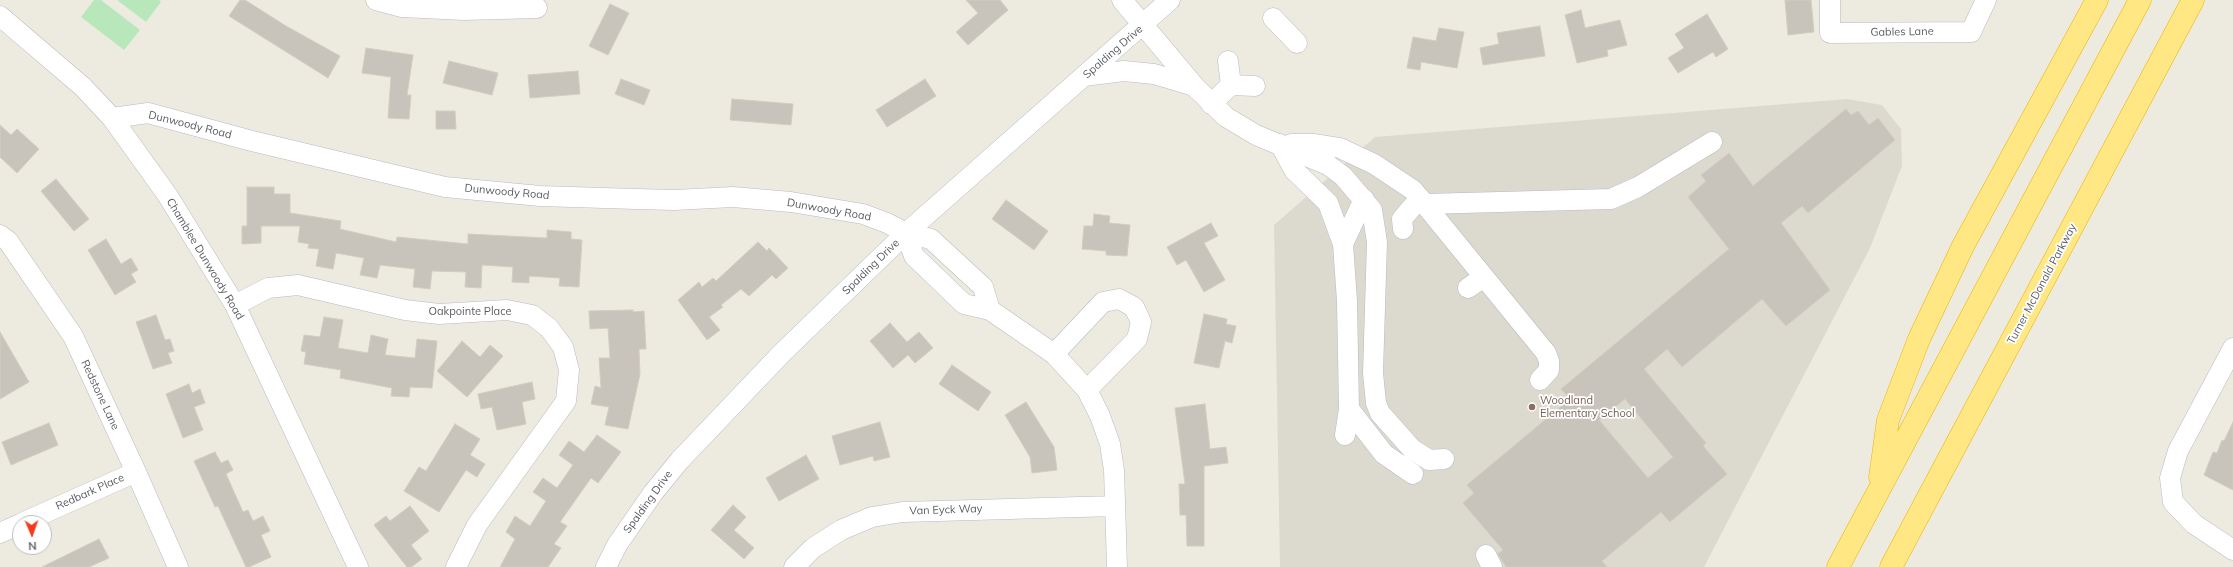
<!DOCTYPE html>
<html>
<head>
<meta charset="utf-8">
<style>
  body { margin:0 }
  #map { position:relative; width:2233px; height:567px; overflow:hidden; background:#edebdf; font-family:Mulish,sans-serif }
  canvas { display:block }
  .north { position:absolute; left:12px; top:515px; width:40px; height:40px; box-sizing:border-box; background:#fff; border:1px solid #bcbec0; border-radius:50%; rotate:178deg; font-size:11px; font-weight:700; line-height:16px; text-align:center; color:#585c62 }
  .north::after { content:''; display:block; margin:auto; width:14px; height:18px; background:#f63b1d; clip-path:polygon(50% 0,100% 100%,50% 72%,0 100%) }
</style>
</head>
<body>
<div id="map">
<canvas width="2233" height="567"></canvas>
<div class="north">N</div>
</div>
<script>
const g = document.querySelector('canvas').getContext('2d');
g.lineJoin = 'round';
function fill(path, color) { g.fillStyle = color; g.fill(path, 'evenodd'); }
const toPath = rows => new Path2D(rows.map(r => 'M' + r).join(''));
function trace(path, color, width, dash) { g.strokeStyle = color; g.lineWidth = width; g.lineCap = dash ? 'butt' : 'round'; g.setLineDash(dash || []); g.stroke(path); }
function write(font, color, halo, rows, align = 'center') {
  g.font = font + ' Mulish,sans-serif'; g.lineWidth = 3.5; g.setLineDash([]); g.textBaseline = 'middle'; g.strokeStyle = halo; g.fillStyle = color; for (const [text, x, y, turn = 0] of rows) {
    g.save(); g.translate(x, y); g.rotate((+turn || 0) * Math.PI / 180); g.textAlign = isNaN(turn) ? turn : align; if (halo) g.strokeText(text, 0, 0); g.fillText(text, 0, 0); g.restore();
  }
}
fill(toPath([
  [1847,99,1882,105,1901,129,1902,166,1870,248,1704,567,1280,567,1274,225,1375,137]
]), '#dcdace');
fill(toPath([
  [94,0,101,0,140,30,124,50,81,17],
  [117,0,159,0,161,2,146,22]
]), '#b9e7bc');
const building = toPath([
  [240,0,245,0,286,26,340,56,328,78,229,16,240,0],
  [966,0,1000,0,1008,10,968,45,956,32,978,13,966,0],
  [1785,0,1811,0,1814,32,1788,35,1785,0],
  [610,4,629,13,608,55,589,46,610,4],
  [1581,10,1585,28,1620,20,1627,45,1607,50,1608,56,1577,63,1565,15,1581,10],
  [1707,14,1728,49,1716,57,1713,52,1678,73,1668,58,1684,48,1675,34,1707,14],
  [1540,26,1545,56,1483,65,1480,48,1499,44,1497,33,1540,26],
  [1439,28,1464,32,1457,68,1421,62,1420,70,1407,68,1413,37,1436,41,1439,28],
  [366,48,413,55,407,95,411,95,409,119,388,118,391,77,362,73,366,48],
  [449,61,498,73,492,95,443,83,449,61],
  [578,71,580,94,530,98,528,75,578,71],
  [621,79,650,90,644,105,615,94,621,79],
  [925,79,936,96,887,127,876,110,925,79],
  [732,99,793,104,791,125,730,120,732,99],
  [1846,109,1851,115,1858,111,1869,125,1878,118,1895,140,1808,213,1802,206,1781,223,1830,290,1786,326,1762,299,1682,367,1667,349,1644,369,1706,443,1703,446,1727,474,1670,522,1661,512,1602,561,1607,567,1506,567,1498,554,1503,550,1463,503,1474,493,1467,485,1570,399,1561,389,1729,249,1688,197,1706,181,1701,175,1729,153,1753,186,1846,109],
  [1625,399,1673,457,1648,478,1599,420,1625,399],
  [436,111,455,111,456,129,436,129,436,111],
  [0,125,11,135,17,129,39,149,17,173,0,157,0,125],
  [56,179,89,219,74,231,41,191,56,179],
  [247,187,274,187,274,194,290,194,290,213,341,221,340,229,396,242,397,237,468,244,468,234,547,238,547,230,571,232,571,239,582,240,579,287,559,286,560,278,529,276,529,283,512,282,513,267,482,265,481,288,465,287,466,272,432,271,430,289,413,287,415,269,380,265,377,278,360,275,364,258,336,253,333,269,316,266,319,249,308,248,309,244,298,242,300,226,261,226,261,243,242,244,242,226,247,226,247,187],
  [1006,200,1048,231,1034,250,992,219,1006,200],
  [1094,214,1110,216,1109,223,1130,225,1127,256,1106,255,1106,251,1082,249,1084,226,1093,226,1094,214],
  [1211,223,1218,236,1204,243,1225,280,1204,292,1186,260,1177,265,1167,247,1211,223],
  [106,239,121,264,131,258,138,270,131,274,136,282,115,295,88,250,106,239],
  [758,242,767,251,769,248,788,268,776,279,772,275,749,296,741,289,721,305,723,307,709,317,720,330,707,340,678,300,699,282,702,287,713,278,716,281,758,242],
  [633,310,633,312,644,311,646,349,639,349,640,374,628,429,605,425,609,407,591,404,595,386,601,388,599,358,610,358,608,328,590,329,589,311,633,310],
  [1204,314,1227,319,1226,324,1236,326,1232,343,1225,341,1219,368,1194,363,1204,314],
  [156,315,165,340,170,339,174,351,168,353,172,363,153,369,136,322,156,315],
  [324,317,343,320,338,348,368,353,371,335,388,339,385,355,415,358,417,339,437,341,432,388,410,387,409,397,391,396,392,388,340,378,341,370,304,364,306,352,301,351,304,335,320,337,324,317],
  [890,323,907,342,919,332,933,348,915,363,908,355,893,368,870,341,890,323],
  [0,332,29,382,0,399,0,332],
  [462,341,480,357,490,345,503,356,467,397,437,371,462,341],
  [952,365,991,392,978,411,939,384,952,365],
  [532,382,535,399,522,402,526,424,497,430,492,407,481,409,478,394,532,382],
  [189,384,192,393,200,389,205,403,194,407,203,430,183,438,166,394,189,384],
  [1026,402,1054,447,1057,470,1032,473,1030,457,1005,415,1026,402],
  [1205,404,1210,449,1226,447,1228,463,1204,466,1204,546,1187,546,1186,515,1180,515,1179,484,1185,484,1175,408,1205,404],
  [880,422,890,457,874,461,873,456,840,465,832,436,880,422],
  [2233,422,2233,490,2204,475,2213,452,2217,453,2222,440,2224,441,2233,422],
  [49,423,58,445,11,465,2,442,49,423],
  [455,424,480,439,470,455,485,464,477,477,466,470,439,512,404,491,419,467,426,471,455,424],
  [597,435,621,452,598,483,591,478,560,522,567,526,554,544,561,548,548,567,500,567,515,539,506,532,515,516,530,526,546,501,533,492,543,478,557,488,573,465,559,455,569,441,584,452,597,435],
  [215,452,221,463,228,460,233,470,226,474,243,512,248,510,253,521,263,516,270,531,261,535,271,557,249,567,246,567,218,506,215,507,194,461,215,452],
  [806,455,819,479,779,501,766,478,806,455],
  [733,505,746,517,734,530,754,548,744,559,711,530,733,505],
  [410,506,429,531,411,545,422,559,411,567,407,567,374,525,386,516,390,521,410,506],
  [99,539,109,558,89,567,42,567,99,539]
]);
fill(building, '#c8c4bc');
trace(building, '#d2cdbd', 1);
const minor = toPath([
  [376,0,402,7,464,10,537,8],
  [1122,0,1196,88,1226,117,1256,135,1328,165,1343,176,1372,210,1377,242,1373,373,1376,403,1380,413,1412,449,1429,460,1444,459],
  [1830,0,1830,33,1971,32,1986,0],
  [0,16,83,87,112,118,168,196,235,305,358,567],
  [1273,18,1297,43],
  [1228,61,1231,85],
  [1084,76,1124,71,1154,74,1194,86],
  [1211,104,1231,85,1255,86],
  [112,118,148,113,252,141,445,187,540,196,636,199,674,200,733,197,791,202,863,214,887,223,906,233,931,239,983,287,990,310],
  [1280,144,1294,170,1328,203,1343,244,1347,301,1349,409,1345,435],
  [1291,144,1315,144,1340,148,1374,164,1413,190,1546,353,1549,361,1549,370,1540,380],
  [1425,204,1611,199,1638,187,1712,142],
  [1403,229,1402,219,1420,198],
  [906,233,914,256,964,304,990,310,1054,354,1087,390,1100,416,1110,444,1114,470,1117,567],
  [0,235,8,241,73,336,136,472,178,567],
  [1343,244,1364,199],
  [1468,288,1484,277],
  [235,305,268,288,298,285,405,310,439,314,507,310,532,315,549,328,563,347,569,370,566,401,477,525,456,567],
  [2233,348,2178,451,2170,478,2173,502,2194,524,2233,550],
  [1054,354,1103,302,1119,299,1134,307,1141,322,1137,339,1087,390],
  [1349,409,1384,454,1413,474],
  [22,523,136,472],
  [0,533,20,524],
  [1486,555,1492,567],
  [606,567,617,545,653,493,680,460,782,353,906,233,1170,0],
  [794,567,813,548,841,530,872,517,903,512,1115,506]
]);
const highway = toPath([
  [1880,477,1888,420,1919,339,1963,246,2097,0],
  [1838,567,2140,0],
  [1891,567,2193,0]
]);
trace(minor, '#b8bac0', 21);
trace(highway, '#ecb200', 23);
trace(minor, '#fff', 20);
trace(highway, '#ffe884', 22);
for (const [x, y, r, color] of [
  [1532,407,4,"#8d6e63"]
]) { const dot = new Path2D(); dot.arc(x, y, r, 0, 2 * Math.PI); g.fillStyle = color; g.fill(dot); trace(dot, '#fff', 1.5); }
write('11px', '#585c62', '#fff', [
  ["Gables Lane",1902,32,-1],
  ["Spalding Drive",1113,52,-41],
  ["Dunwoody Road",190,125,14],
  ["Dunwoody Road",507,192,5],
  ["Dunwoody Road",829,210,10],
  ["Chamblee Dunwoody Road",205,259,59],
  ["Spalding Drive",871,267,-44],
  ["Turner McDonald Parkway",2042,284,-62],
  ["Oakpointe Place",470,312],
  ["Redstone Lane",100,395,65],
  ["Redbark Place",90,492,-24],
  ["Spalding Drive",648,502,-54],
  ["Van Eyck Way",946,510,-2]
]);
write('11px', '#785e54', '#fff', [
  ["Woodland",1540,401],
  ["Elementary School",1540,414]
], 'left');
</script>
</body>
</html>
